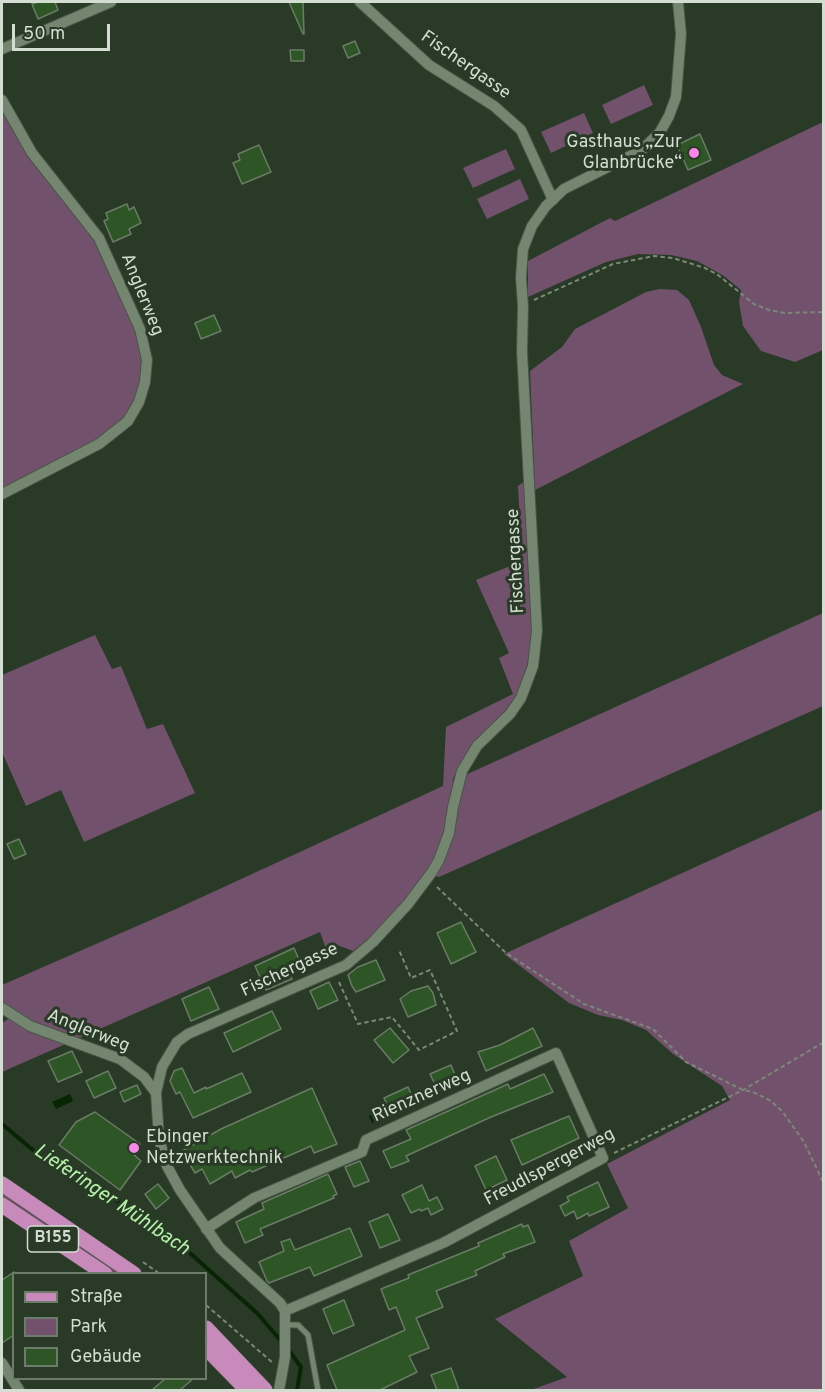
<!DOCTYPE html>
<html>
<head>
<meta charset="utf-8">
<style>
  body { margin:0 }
  #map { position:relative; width:825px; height:1392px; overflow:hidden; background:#293a26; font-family:Overpass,sans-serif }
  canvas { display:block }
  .frame { position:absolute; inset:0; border:3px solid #d3ddd1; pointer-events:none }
  .legend { position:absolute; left:12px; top:1272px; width:195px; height:108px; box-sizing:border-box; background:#293a26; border:2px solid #6d7b6a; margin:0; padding:8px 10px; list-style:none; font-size:18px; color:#d3ddd1 }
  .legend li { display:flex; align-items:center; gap:12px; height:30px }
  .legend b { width:30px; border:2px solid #6d7b6a }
  .scale { position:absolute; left:12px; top:24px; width:98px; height:27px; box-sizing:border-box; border:3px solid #d3ddd1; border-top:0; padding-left:8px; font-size:18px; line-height:21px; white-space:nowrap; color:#d3ddd1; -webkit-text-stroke:4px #293a26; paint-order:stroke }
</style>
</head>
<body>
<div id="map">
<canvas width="825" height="1392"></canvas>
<div class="frame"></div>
<ul class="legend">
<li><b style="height:8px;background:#c78abb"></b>Straße</li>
<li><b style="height:16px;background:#72516c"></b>Park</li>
<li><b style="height:16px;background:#2d5526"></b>Gebäude</li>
</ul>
<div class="scale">50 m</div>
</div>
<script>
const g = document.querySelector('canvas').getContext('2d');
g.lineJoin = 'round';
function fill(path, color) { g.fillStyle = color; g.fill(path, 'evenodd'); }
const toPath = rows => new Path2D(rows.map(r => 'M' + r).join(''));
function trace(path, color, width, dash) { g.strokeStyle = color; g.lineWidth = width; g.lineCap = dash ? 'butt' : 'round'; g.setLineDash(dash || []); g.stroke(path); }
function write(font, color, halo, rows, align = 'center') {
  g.font = font + ' Overpass,sans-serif'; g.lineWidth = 6; g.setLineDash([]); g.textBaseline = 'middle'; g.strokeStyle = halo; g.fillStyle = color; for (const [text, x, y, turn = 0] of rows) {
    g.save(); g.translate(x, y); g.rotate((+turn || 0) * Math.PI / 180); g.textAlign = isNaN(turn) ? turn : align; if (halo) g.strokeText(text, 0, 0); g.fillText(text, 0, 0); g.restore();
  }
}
fill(toPath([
  [644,85,653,105,611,124,602,105],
  [2,106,85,224,101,250,142,347,143,370,138,396,126,419,85,449,2,490],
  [584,113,593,133,551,153,541,132],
  [823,122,823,350,795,362,761,351,743,326,739,302,741,290,724,276,697,261,671,255,638,254,606,262,528,297,528,261,610,218,615,221],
  [506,149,515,169,473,188,463,168],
  [520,179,529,199,487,219,477,199],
  [660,289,677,290,689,300,701,327,714,365,722,375,743,384,535,490,530,371,562,347,575,329,646,292],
  [525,481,532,640,528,661,522,683,515,698,495,723,469,750,452,781,823,613,823,706,439,877,427,874,380,929,353,951,337,945,325,946,320,932,2,1072,2,1023,16,1014,2,1003,2,985,176,909,443,786,446,727,513,694,499,658,509,653,476,580,522,561,518,486],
  [95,635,112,669,121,666,147,729,163,724,195,793,84,842,61,790,26,806,2,752,2,675],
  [823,809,823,1390,531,1390,567,1377,495,1319,583,1276,569,1241,628,1208,607,1164,730,1100,722,1086,673,1054,646,1030,622,1020,598,1015,569,1003,504,954],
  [2,1192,122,1273,114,1273,2,1197]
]), '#72516c');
fill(toPath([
  [70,1094,73,1101,56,1109,52,1102],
  [385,1109,388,1116,372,1123,369,1116]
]), '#072503');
trace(toPath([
  [2,1124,40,1156,137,1213,172,1237,257,1313,282,1342],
  [287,1348,301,1367,297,1390]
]), '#072503', 4);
const building = toPath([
  [39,2,55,2,58,10,38,19,32,4,39,2],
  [289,2,303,2,304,34,303,34,289,2],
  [355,41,360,53,348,58,343,46,355,41],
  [290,50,304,50,304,61,291,61,290,50],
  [700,134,711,160,688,170,677,145,700,134],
  [259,145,271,172,242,184,233,163,240,160,238,154,259,145],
  [127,204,129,210,134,207,141,223,129,229,131,234,113,242,104,221,108,219,106,213,127,204],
  [214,315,221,331,201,339,195,323,214,315],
  [19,839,26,854,14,859,7,844,19,839],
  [461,922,476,952,451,964,437,933,461,922],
  [294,948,300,962,287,968,292,979,266,990,255,966,294,948],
  [376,960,385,980,356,992,352,986,348,975,358,967,376,960],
  [329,982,338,1000,318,1009,310,991,329,982],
  [428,986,433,993,436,1005,408,1017,400,999,411,991,428,986],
  [209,987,219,1009,191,1021,182,999,209,987],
  [272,1011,281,1029,233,1052,224,1033,272,1011],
  [390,1028,409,1050,393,1063,374,1040,390,1028],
  [533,1028,542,1046,486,1071,478,1052,500,1045,533,1028],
  [72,1051,82,1072,58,1082,48,1061,72,1051],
  [451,1065,458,1082,438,1091,430,1074,451,1065],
  [182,1068,194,1093,206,1087,206,1089,242,1073,251,1092,193,1118,180,1092,176,1094,170,1081,174,1071,182,1068],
  [108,1071,116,1088,94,1098,86,1081,108,1071],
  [544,1074,553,1092,491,1117,406,1156,409,1161,391,1168,383,1151,411,1139,406,1130,508,1084,510,1089,544,1074],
  [137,1085,141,1094,124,1102,120,1092,137,1085],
  [408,1087,415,1103,391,1114,384,1098,408,1087],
  [312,1088,337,1144,314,1153,311,1146,252,1172,250,1170,235,1178,232,1171,210,1184,202,1169,195,1173,182,1151,221,1129,312,1088],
  [95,1112,140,1144,133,1154,141,1161,120,1190,59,1145,76,1122,95,1112],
  [569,1116,579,1138,522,1165,511,1140,569,1116],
  [496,1156,507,1180,486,1190,475,1166,496,1156],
  [360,1161,369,1181,354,1187,345,1167,360,1161],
  [328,1174,337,1194,333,1196,334,1198,260,1229,263,1235,245,1243,236,1222,264,1209,262,1203,328,1174],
  [598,1182,609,1207,589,1216,588,1213,577,1219,574,1211,565,1216,560,1206,569,1201,567,1197,598,1182],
  [158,1184,169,1198,156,1209,145,1194,158,1184],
  [422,1185,429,1201,437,1197,443,1209,431,1215,428,1208,421,1211,420,1209,411,1213,402,1195,422,1185],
  [388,1214,400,1240,380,1248,369,1222,388,1214],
  [522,1224,523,1227,528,1225,535,1242,503,1254,505,1257,475,1271,477,1275,436,1291,443,1307,416,1318,429,1348,409,1356,417,1372,380,1390,337,1390,327,1365,405,1330,396,1307,389,1310,381,1289,409,1278,408,1275,479,1246,478,1243,522,1224],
  [350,1228,362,1256,314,1276,310,1267,269,1283,267,1281,259,1262,284,1251,281,1242,290,1239,295,1250,350,1228],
  [14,1272,14,1335,2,1343,2,1280,14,1272],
  [344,1300,354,1325,333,1334,323,1309,344,1300],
  [451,1368,459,1390,437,1390,431,1375,451,1368],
  [166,1378,194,1378,180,1390,152,1390,166,1378]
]);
fill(building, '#2d5526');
trace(building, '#6a7c66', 1.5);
const service = toPath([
  [286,1325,298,1325,308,1335,318,1390]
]);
const minor = toPath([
  [360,2,429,65,494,106,521,130,553,200],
  [2,49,111,2],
  [2,100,32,153,99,238,140,329,147,360,145,382,139,402,128,421,99,444,2,494],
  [2,1008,30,1026,120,1059,144,1077,156,1093],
  [206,1229,254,1198,362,1152,366,1140,556,1053,603,1158,443,1243,285,1311],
  [2,1363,19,1390],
  [279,1390,285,1357,285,1311,280,1303,220,1248,180,1190,167,1166,159,1139,156,1093,162,1067,177,1042,188,1034,346,965,373,942,408,904,432,872,439,860,449,833,453,807,462,771,477,746,510,714,521,698,533,666,537,631,522,352,523,306,521,278,523,249,532,226,546,206,564,189,642,150,660,132,669,116,676,97,681,34,678,2]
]);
const primary = toPath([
  [2,1184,134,1274],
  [2,1205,105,1274],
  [206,1328,265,1390],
  [206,1348,247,1390]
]);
trace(service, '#475645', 7);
trace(minor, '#475645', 12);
trace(primary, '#475645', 16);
trace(toPath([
  [534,300,613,264,654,256,673,258,705,268,718,275,754,304,769,310,785,313,824,312],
  [437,887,506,953,584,1004,653,1029,686,1062,743,1090,753,1092,771,1101,782,1111,804,1142,824,1184],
  [339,982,358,1024,392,1017,419,1050,457,1031,430,970,411,978,399,950],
  [614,1153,743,1090,824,1042],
  [143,1262,160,1274],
  [206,1305,273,1363]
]), '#7b8878', 2, [4.5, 3]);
trace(service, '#748670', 5);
trace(minor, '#748670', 10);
trace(primary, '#c78abb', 15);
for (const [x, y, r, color] of [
  [694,153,6,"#f987e8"],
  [134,1148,6,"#f987e8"]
]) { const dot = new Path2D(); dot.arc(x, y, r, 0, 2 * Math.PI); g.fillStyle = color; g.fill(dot); trace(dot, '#293a26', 2); }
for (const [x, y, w] of [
  [53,1239,51]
]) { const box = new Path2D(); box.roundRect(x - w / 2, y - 13, w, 26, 4.5); g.fillStyle = '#293a26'; g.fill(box); trace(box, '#d3ddd1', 1.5); }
write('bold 16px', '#d3ddd1', null, [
  ["B155",53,1239]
]);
write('18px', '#d3ddd1', '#293a26', [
  ["Fischergasse",465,66,35],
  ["Anglerweg",141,295,68],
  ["Fischergasse",517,561,-93],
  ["Fischergasse",290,971,-25],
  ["Anglerweg",88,1032,22],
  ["Rienznerweg",422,1097,-24],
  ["Freudlspergerweg",550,1168,-28]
]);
write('18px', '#d3ddd1', '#293a26', [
  ["Gasthaus „Zur",682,143],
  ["Glanbrücke“",682,164],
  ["Ebinger",146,1138,"left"],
  ["Netzwerktechnik",146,1159,"left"]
], 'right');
write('italic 20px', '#b4f2a8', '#293a26', [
  ["Lieferinger Mühlbach",111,1201,34]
]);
</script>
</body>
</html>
